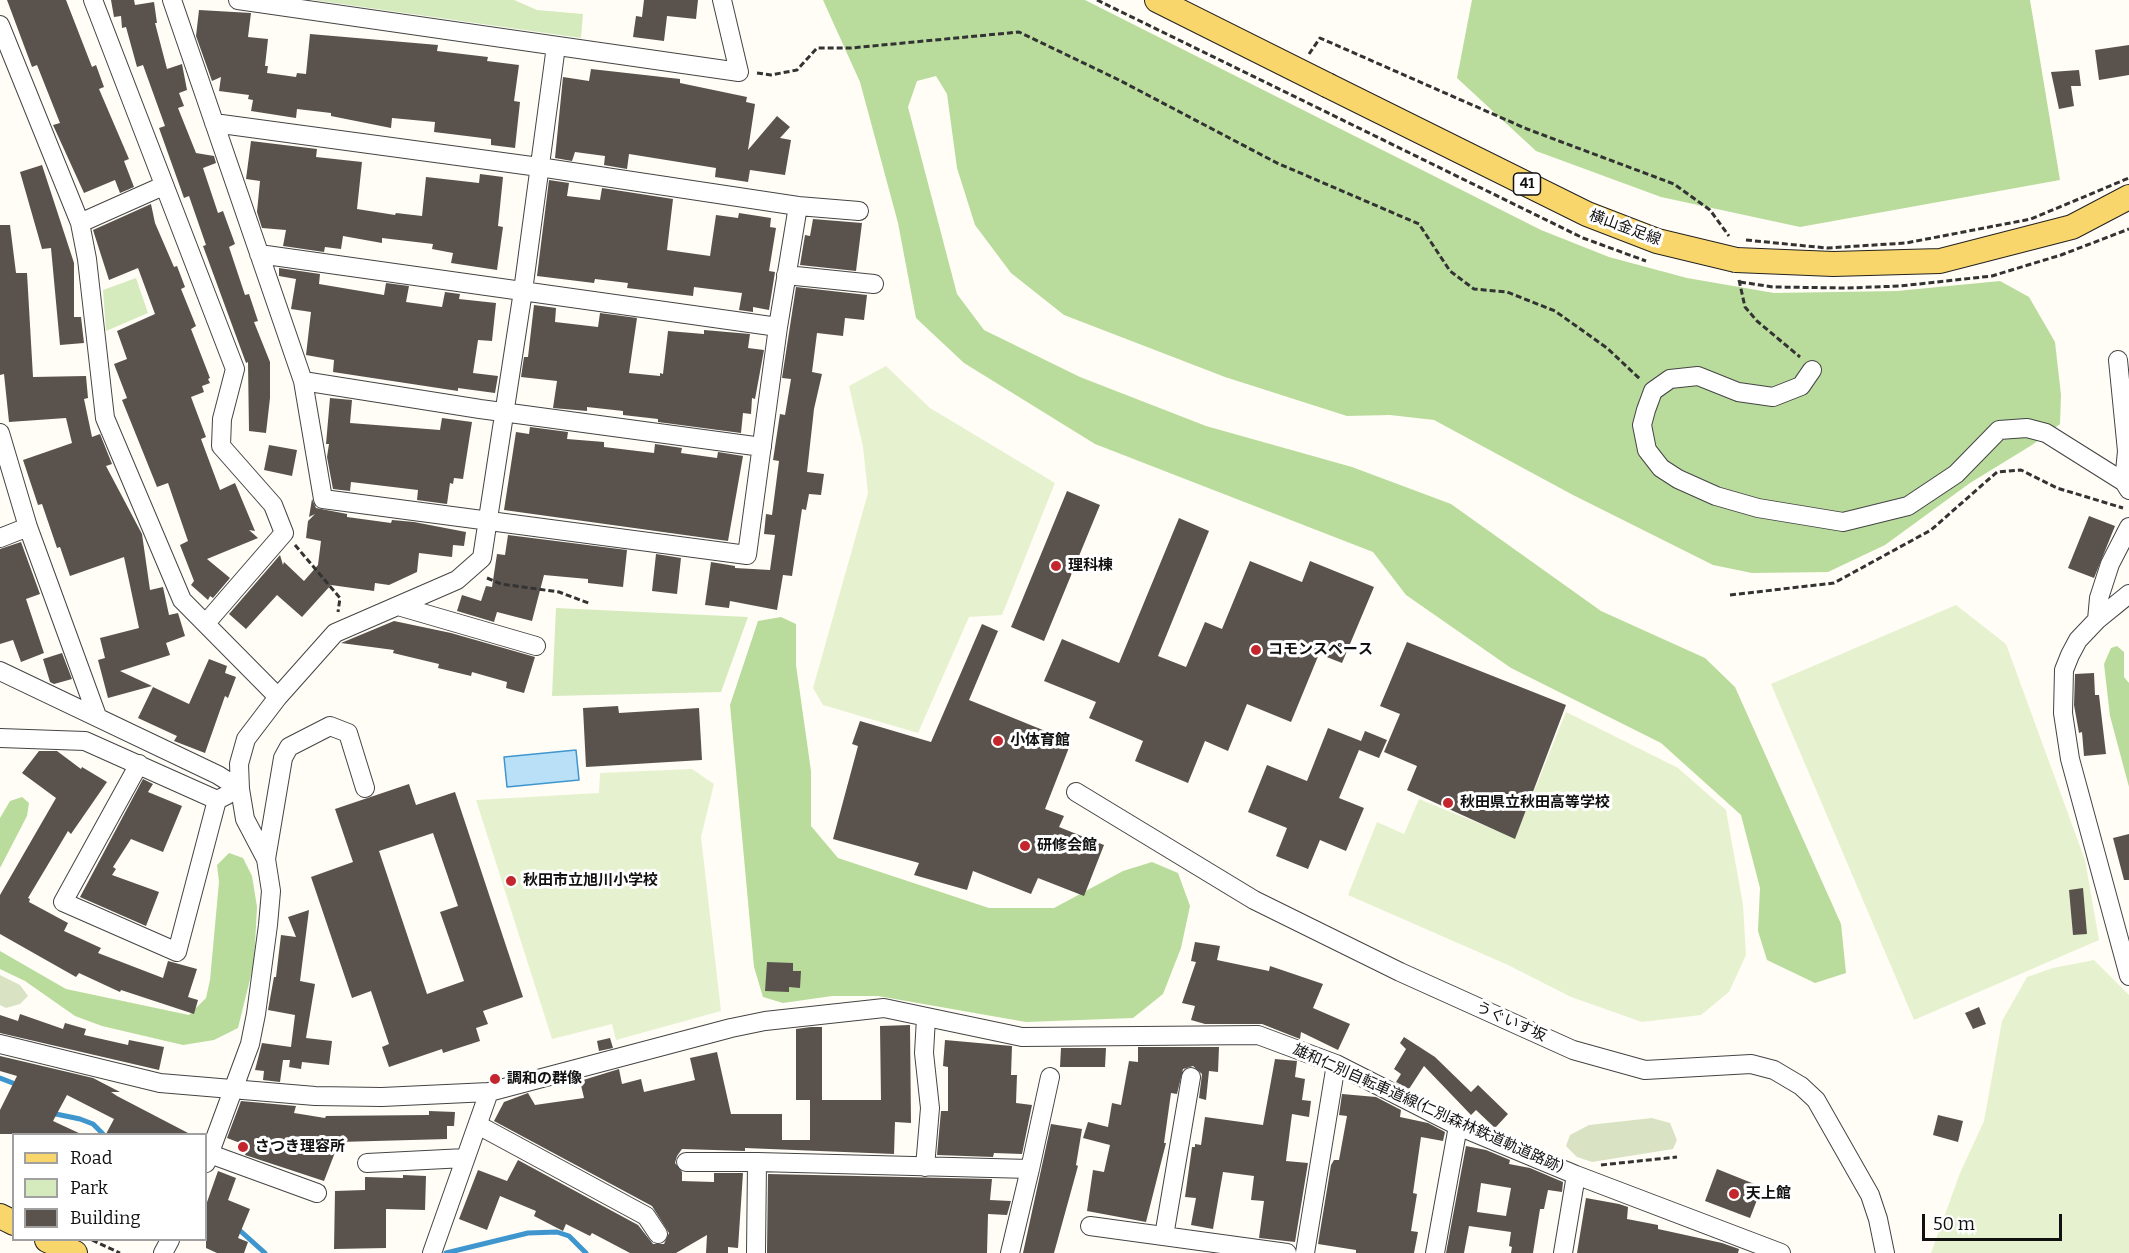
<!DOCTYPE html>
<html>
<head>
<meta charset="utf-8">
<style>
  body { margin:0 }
  #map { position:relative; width:2129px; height:1253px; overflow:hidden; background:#fffdf5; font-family:Bitter,serif }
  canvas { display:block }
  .legend { position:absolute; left:12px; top:1133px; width:195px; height:108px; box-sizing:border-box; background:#fff; border:2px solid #a0a0a0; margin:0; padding:8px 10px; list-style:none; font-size:18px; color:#111 }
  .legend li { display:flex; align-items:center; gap:12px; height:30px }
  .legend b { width:30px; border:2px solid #a0a0a0 }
  .scale { position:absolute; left:1922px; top:1214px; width:140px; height:27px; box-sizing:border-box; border:3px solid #111; border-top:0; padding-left:8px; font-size:18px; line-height:21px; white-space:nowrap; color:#111; -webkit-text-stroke:4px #fff; paint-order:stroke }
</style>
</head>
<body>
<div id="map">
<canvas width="2129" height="1253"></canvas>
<ul class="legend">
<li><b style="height:8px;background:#f9d66b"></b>Road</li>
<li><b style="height:16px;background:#d5ebbd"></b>Park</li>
<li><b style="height:16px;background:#5a524d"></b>Building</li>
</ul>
<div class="scale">50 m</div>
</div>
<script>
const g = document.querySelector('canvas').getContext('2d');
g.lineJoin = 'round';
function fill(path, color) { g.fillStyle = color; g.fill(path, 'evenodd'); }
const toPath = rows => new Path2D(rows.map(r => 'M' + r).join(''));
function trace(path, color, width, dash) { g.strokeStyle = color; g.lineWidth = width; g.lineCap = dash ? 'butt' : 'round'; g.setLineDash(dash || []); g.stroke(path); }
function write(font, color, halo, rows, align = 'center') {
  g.font = font + ' Bitter,"Noto Sans JP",serif'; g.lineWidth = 6; g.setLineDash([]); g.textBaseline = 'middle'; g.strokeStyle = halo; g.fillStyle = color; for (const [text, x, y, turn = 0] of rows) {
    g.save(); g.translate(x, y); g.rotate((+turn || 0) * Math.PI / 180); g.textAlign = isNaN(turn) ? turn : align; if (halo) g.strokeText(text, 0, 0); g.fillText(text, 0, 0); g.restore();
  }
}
fill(toPath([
  [313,0,514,0,537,10,583,14,581,38],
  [136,278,148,313,106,331,103,290],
  [556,608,748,617,721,692,552,696]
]), '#d5ebbd');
fill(toPath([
  [823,0,1085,0,1541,230,1609,257,1687,278,1774,293,1897,291,2000,281,2029,297,2055,342,2061,395,2060,424,2032,445,1970,483,1885,545,1828,572,1752,573,1713,565,1573,495,1434,420,1390,415,1347,416,1225,377,1064,315,1011,273,975,225,957,168,947,94,936,76,917,81,908,107,957,294,984,330,1080,377,1206,426,1352,467,1451,504,1601,611,1705,658,1735,687,1841,924,1846,973,1815,983,1767,960,1758,931,1760,888,1741,815,1661,743,1511,668,1406,595,1373,552,1095,444,964,363,916,318,898,223,860,82],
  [1472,0,2030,0,2060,180,1800,227,1661,197,1536,151,1457,78],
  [781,617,796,624,796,665,811,771,811,826,838,858,989,908,1054,908,1123,871,1152,862,1178,873,1190,906,1181,948,1163,994,1133,1018,1026,1022,878,996,832,996,783,1003,763,997,754,967,730,705,758,621],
  [2117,646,2124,652,2124,677,2129,683,2129,787,2110,716,2104,664,2111,648],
  [22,797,29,803,27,816,0,868,0,818,10,801],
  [229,853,243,858,252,876,257,907,254,963,238,1028,214,1040,183,1045,102,1026,75,1016,25,981,0,969,0,951,66,989,189,1015,206,998,210,980,219,882,217,865]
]), '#b9dc9c');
fill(toPath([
  [0,975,20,985,28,996,20,1004,6,1008,0,1005],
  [1652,1118,1670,1123,1677,1140,1673,1149,1592,1162,1577,1157,1566,1146,1570,1135,1589,1125]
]), '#d9e3c4');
fill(toPath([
  [886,366,930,408,1055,483,1002,615,969,617,918,733,823,705,813,688,868,493,863,447,849,386],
  [1956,605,2006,644,2085,860,2099,940,1914,1020,1771,684],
  [1566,712,1678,768,1726,810,1743,905,1746,955,1729,992,1701,1015,1642,1022,1571,997,1508,965,1348,895,1377,822,1404,834,1419,799,1515,838],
  [692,769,714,784,701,837,721,1011,616,1040,612,1024,552,1039,476,800,599,793,600,773],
  [2094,960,2129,995,2129,1253,1931,1253,1960,1173,1984,1121,2002,1021,2027,977,2053,968]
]), '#e6f2cf');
const water = toPath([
  [576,750,579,780,507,787,504,757,576,750]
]);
fill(water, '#b9e0f7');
trace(water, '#3f96cf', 1.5);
trace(toPath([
  [0,1078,18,1085],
  [51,1113,80,1119,93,1124,103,1134],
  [236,1227,265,1253],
  [446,1253,528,1233,557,1232,569,1236,586,1253]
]), '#3f96cf', 5);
fill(toPath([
  [7,0,66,0,92,67,96,65,104,87,99,89,129,159,124,161,134,187,120,193,115,180,84,193,53,125,60,123,37,65,32,67],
  [111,0,134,0,135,5,154,2,157,23,155,23,167,69,182,64,187,90,179,93,184,106,178,108,196,153,214,156,216,163,203,168,218,213,223,211,235,244,229,247,245,295,249,294,258,321,254,322,270,362,270,398,266,433,249,431,248,362,246,363,203,246,206,245,189,196,184,198,159,128,165,126,143,65,137,67,126,27,122,28,121,16,114,17],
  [644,0,698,0,696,19,667,16,664,41,633,37,636,16,642,17],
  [199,10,251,13,248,37,268,39,265,66,268,66,267,73,296,77,297,73,306,74,310,34,438,45,437,51,488,57,487,61,519,65,514,101,520,102,515,148,491,145,491,139,434,132,435,122,392,118,391,128,331,116,331,113,297,109,296,118,251,111,253,100,248,99,249,95,219,91,221,77,212,81,196,36],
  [2129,45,2129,75,2099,80,2095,50],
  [591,69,680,79,680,83,747,97,746,102,755,104,748,150,777,116,790,127,780,138,791,140,785,175,750,170,748,182,715,177,716,168,629,154,627,169,604,165,605,156,575,152,572,161,555,158,563,77,589,81],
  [2079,70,2081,86,2071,86,2074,106,2059,109,2051,72],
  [251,141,317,149,316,157,362,162,357,209,395,215,396,213,422,216,426,177,479,183,480,174,503,177,498,226,503,227,497,270,451,263,453,253,432,249,433,244,382,238,382,243,343,236,341,249,325,247,324,252,283,246,286,230,262,228,257,212,260,181,246,179],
  [42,165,74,263,74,317,81,317,84,343,60,345,51,248,42,249,20,172],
  [549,180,569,183,567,196,600,200,602,188,673,199,667,250,710,256,716,215,738,218,739,213,771,218,770,227,776,228,769,271,775,272,769,310,753,307,753,312,739,310,742,293,694,287,693,296,627,288,628,283,595,279,594,283,537,276],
  [151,204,155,223,174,267,177,266,185,287,181,289,196,326,191,329,210,378,208,379,210,383,202,386,204,392,191,397,206,437,201,439,220,490,235,483,255,531,249,530,258,538,207,559,230,578,213,598,210,596,208,600,191,585,194,581,180,545,188,541,168,483,157,487,122,400,127,398,114,364,127,359,117,331,155,314,138,268,109,280,93,230],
  [813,219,862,223,856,271,800,265,805,235,810,236],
  [0,225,10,225,16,273,27,273,33,377,86,376,88,398,84,399,92,437,100,434,112,464,106,466,142,534,150,590,163,587,169,615,178,613,185,636,166,643,170,655,120,671,152,686,108,698,98,660,105,658,100,638,139,628,124,557,70,576,60,547,57,548,42,504,38,505,23,460,72,443,66,418,9,422,4,374,0,375],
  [279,268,320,274,319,284,384,295,386,283,409,286,406,302,442,307,445,292,460,294,459,299,496,303,492,341,478,340,473,373,498,376,495,393,458,388,458,391,333,372,334,360,306,355,311,312,291,309,296,279,279,276],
  [796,287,867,295,864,320,845,318,843,336,817,333,812,372,822,374,814,409,807,472,824,474,821,495,809,494,806,510,802,509,792,576,783,575,777,610,730,601,729,608,705,605,711,562,735,566,735,568,770,570,775,535,764,534,766,514,772,515,779,461,773,460,780,414,785,415,791,379,782,378],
  [534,305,556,308,555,322,598,327,600,313,637,318,629,373,660,376,660,373,663,374,668,331,704,334,704,330,750,334,748,348,764,350,755,399,752,398,751,414,743,413,741,433,658,422,658,419,623,415,623,411,587,407,587,411,553,408,557,381,521,377,524,357,528,357],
  [330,398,352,400,350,423,440,430,442,418,472,422,463,479,454,478,453,484,450,483,447,504,417,500,418,490,351,482,350,491,333,489,327,457,329,444,326,444],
  [530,427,568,432,567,439,604,442,604,447,654,453,655,444,682,448,681,453,717,458,718,452,743,456,728,541,504,510,516,432,529,434],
  [269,445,297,450,292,476,264,470],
  [1067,491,1100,505,1044,641,1011,627],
  [312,499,316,508,347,514,347,517,391,523,392,520,414,522,466,532,464,546,453,545,452,557,419,553,417,572,389,585,375,583,374,591,331,585,302,617,277,595,246,629,229,614,280,555,283,565,284,562,304,581,318,565,321,541,306,538,308,521,315,514,309,517],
  [2089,516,2115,526,2094,578,2068,568],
  [1179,518,1209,531,1158,656,1186,667,1205,622,1222,629,1250,561,1302,582,1310,561,1374,587,1342,663,1319,654,1291,722,1247,704,1228,751,1205,741,1188,783,1135,761,1143,741,1089,718,1096,702,1044,681,1062,639,1119,663],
  [508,535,627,550,623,587,588,583,588,579,544,575,532,621,497,612,494,622,457,611,462,595,481,601,486,586,492,587,497,554,505,555],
  [21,542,40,594,26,599,44,653,21,662,13,640,0,644,0,549],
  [656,554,681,558,677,594,652,591],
  [394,621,451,633,535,657,524,693,506,688,507,682,472,672,471,676,438,668,439,664,393,653,394,650,341,643],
  [982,624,998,631,969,700,1065,739,1064,742,1070,745,1045,809,1064,816,1059,827,1104,845,1084,896,1038,878,1031,894,973,871,967,890,914,875,919,863,833,839,858,746,852,744,860,721,931,742],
  [1407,642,1566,705,1515,839,1407,790,1417,766,1384,752,1400,714,1380,706],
  [62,653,72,679,54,684,50,682,43,659],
  [209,659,227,666,225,673,236,677,228,698,225,696,205,753,174,741,177,736,138,718,153,687,189,704],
  [2094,673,2095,695,2099,695,2106,754,2084,756,2082,732,2079,733,2074,705,2075,674],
  [618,706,619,713,699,708,702,760,586,767,583,708],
  [1328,728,1361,741,1365,731,1387,740,1379,758,1359,750,1339,798,1364,808,1346,851,1320,840,1308,869,1276,856,1287,828,1248,812,1267,765,1307,781],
  [39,751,57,751,81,769,82,767,107,782,71,834,68,831,28,898,30,899,29,902,68,923,64,931,101,948,98,953,163,978,168,961,197,969,188,997,198,1000,194,1014,121,990,120,992,79,973,76,977,0,934,0,895,56,798,22,773],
  [143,779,153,784,148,792,182,806,163,852,131,839,113,867,116,869,112,875,159,892,146,926,80,897],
  [409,784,416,805,455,792,523,997,483,1011,488,1024,476,1028,480,1041,443,1053,442,1049,389,1067,382,1047,389,1044,371,991,352,998,311,877,353,862,335,809],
  [433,833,458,906,440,912,464,981,427,994,379,851],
  [2129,834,2129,880,2124,880,2113,838],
  [2083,888,2087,934,2073,935,2069,890],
  [309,910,300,981,315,984,306,1038,332,1041,329,1065,302,1062,301,1069,289,1067,290,1060,283,1060,280,1082,263,1080,264,1071,255,1070,262,1043,291,1047,295,1015,268,1010,274,977,276,977,281,935,296,937,288,917],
  [1195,942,1220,946,1217,960,1269,971,1270,966,1323,984,1313,1008,1350,1024,1338,1050,1301,1032,1300,1039,1262,1024,1205,1024,1191,1020,1195,1006,1182,1003,1196,962,1191,961],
  [767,962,793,963,793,971,801,971,800,988,789,987,789,992,765,991],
  [1979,1007,1986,1024,1973,1029,1965,1013],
  [20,1014,63,1029,65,1023,86,1029,84,1035,128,1045,129,1040,164,1047,159,1070,0,1033,0,1015,18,1021],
  [910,1025,911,1123,895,1122,894,1154,745,1148,745,1151,682,1149,677,1156,675,1163,682,1172,682,1181,714,1182,714,1173,743,1173,738,1248,728,1247,728,1253,706,1253,707,1235,676,1253,630,1253,592,1233,590,1236,566,1224,563,1231,534,1216,536,1211,500,1196,487,1230,459,1219,478,1170,507,1181,518,1160,638,1225,653,1244,664,1244,669,1233,652,1206,494,1121,504,1102,528,1093,535,1105,584,1098,580,1081,619,1069,622,1084,641,1079,644,1092,695,1080,690,1058,717,1052,731,1114,782,1114,782,1140,810,1140,810,1100,881,1100,880,1026],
  [811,1027,822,1027,822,1100,796,1100,796,1029],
  [1404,1037,1435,1057,1471,1092,1478,1085,1508,1114,1495,1128,1476,1110,1471,1115,1424,1066,1409,1089,1396,1082,1401,1074,1394,1069,1406,1049,1400,1043],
  [610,1038,613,1048,599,1051,597,1041],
  [945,1040,1012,1046,1011,1075,1017,1075,1016,1103,1032,1105,1022,1154,994,1153,993,1157,937,1155,941,1111,948,1111,948,1067,943,1066],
  [1138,1047,1219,1047,1218,1072,1209,1071,1206,1100,1199,1098,1202,1074,1193,1066,1183,1069,1177,1094,1171,1093,1164,1143,1166,1143,1146,1222,1087,1211,1093,1170,1104,1172,1110,1145,1083,1138,1088,1122,1108,1127,1112,1103,1121,1105,1129,1061,1138,1062],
  [1061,1048,1106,1048,1105,1067,1060,1067],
  [0,1056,93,1078,120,1092,111,1092,117,1096,190,1134,106,1134,114,1119,67,1095,53,1121,81,1134,0,1134,0,1110,17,1076,0,1071],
  [1275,1059,1297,1061,1295,1077,1305,1079,1302,1100,1311,1101,1309,1117,1292,1114,1286,1161,1308,1163,1295,1242,1259,1238,1264,1201,1251,1200,1254,1176,1223,1172,1213,1229,1191,1225,1196,1198,1185,1197,1192,1147,1195,1147,1195,1144,1201,1145,1205,1117,1263,1125],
  [1342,1094,1376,1097,1401,1110,1400,1117,1428,1123,1445,1132,1443,1141,1421,1137,1413,1193,1417,1194,1411,1231,1418,1232,1414,1253,1356,1253,1356,1250,1318,1244,1331,1165,1334,1160,1339,1160,1347,1116,1339,1115],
  [241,1101,296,1106,294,1113,325,1118,326,1116,429,1115,429,1111,455,1112,454,1126,447,1126,447,1139,339,1142,324,1181,245,1155,248,1146,227,1138],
  [1938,1115,1963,1121,1958,1142,1933,1135],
  [1051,1124,1082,1129,1076,1165,1078,1166,1054,1253,1023,1253],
  [1466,1146,1486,1150,1510,1160,1509,1164,1530,1168,1563,1182,1562,1192,1548,1190,1544,1209,1540,1209,1533,1253,1511,1253,1512,1247,1509,1246,1511,1232,1469,1226,1464,1253,1446,1253],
  [1481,1183,1511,1188,1506,1216,1477,1212],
  [1717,1169,1762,1187,1750,1218,1705,1201],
  [218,1171,236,1178,228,1200,250,1209,238,1238,248,1242,244,1253,217,1253,206,1248,206,1205],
  [768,1174,992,1179,990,1200,1011,1201,1007,1215,988,1214,987,1253,767,1253],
  [403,1175,426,1176,425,1210,386,1209,386,1248,334,1249,335,1191,365,1190,365,1177,403,1178],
  [1586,1198,1619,1204,1628,1207,1627,1219,1658,1225,1658,1229,1722,1243,1739,1249,1738,1253,1577,1253]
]), '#5a524d');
const minor = toPath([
  [93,0,235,369,222,419,221,446,273,505,284,533,206,623],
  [172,0,303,381,323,499,747,555,778,327,798,206],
  [238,0,739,72,722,0],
  [0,25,80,223,87,259,105,418,182,600,278,697],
  [214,123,539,167,798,206,859,211],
  [80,223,163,186],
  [259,254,778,327],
  [786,275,874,284],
  [2118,360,2127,451,2124,482],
  [1812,370,1801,386,1773,397,1738,392,1698,376,1670,379,1653,391,1646,410,1642,425,1647,450,1661,468,1678,479,1716,496,1758,508,1843,522,1908,506,1956,474,1999,430,2027,428,2046,433,2124,482,2129,490],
  [303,381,480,409,762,447],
  [0,433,28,527,97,716],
  [0,538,28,527],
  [2129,594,2097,620,2078,640,2070,655,2064,670,2063,713,2070,759,2129,976],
  [398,606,536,646],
  [2097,620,2099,598,2110,564,2129,527],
  [0,671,218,775,240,789],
  [0,738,85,741,217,800,227,795],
  [139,764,63,902,177,952,217,800],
  [1076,792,1254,900,1400,972,1573,1050,1645,1070,1751,1064,1774,1070,1801,1086,1816,1100,1870,1195,1878,1219,1885,1253],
  [266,859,283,758,289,747,330,726,348,733,365,788],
  [0,1044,160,1083,315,1096,382,1097,489,1092,731,1028,765,1021,884,1008,1022,1037,1258,1035,1336,1064,1458,1126,1576,1175,1781,1253],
  [478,1125,646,1216,658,1234],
  [210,1154,317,1193],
  [686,1162,757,1162],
  [206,1163,250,1044,256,1014,268,925,271,891,266,859,245,819,240,789,239,764,246,739,278,697,335,633,457,580,482,558,523,291,556,46],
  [367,1163,465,1158],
  [925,1167,930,1108,924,1053,926,1018],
  [1030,1169,1050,1077],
  [1090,1226,1287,1253],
  [1164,1236,1191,1077],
  [163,1253,170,1240],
  [432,1253,489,1092],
  [756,1253,757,1162,1030,1169,1010,1253],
  [1305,1253,1336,1064],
  [1435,1253,1458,1126],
  [1563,1253,1576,1175]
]);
const major = toPath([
  [1157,0,1327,85],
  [1736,260,1833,264,1940,261,2072,227,2129,197],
  [0,1216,14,1223],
  [47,1240,75,1253]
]);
trace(minor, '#444', 20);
trace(major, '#222', 26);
trace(toPath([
  [1097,0,1316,107],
  [1309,54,1320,38,1527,129,1674,184,1710,210,1729,236],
  [757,73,771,75,797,70,817,48,851,48,1019,32,1119,80,1277,163,1419,224,1450,271,1474,289,1507,292,1555,311,1607,348,1641,380],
  [1739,280,1745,307,1757,321,1800,357],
  [295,545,340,598,338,612],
  [487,578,501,584,559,592,591,604],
  [1730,595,1834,583,1931,530,1997,472,2021,470,2057,488,2123,508],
  [1601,1165,1677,1157],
  [92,1240,120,1253]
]), '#333', 3, [6, 3]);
trace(minor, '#fff', 18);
trace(major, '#f9d66b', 24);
const majorBridge = toPath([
  [1327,85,1587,214,1657,241,1736,260]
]);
trace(majorBridge, '#222', 26, []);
trace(toPath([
  [1316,107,1583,238,1646,261],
  [1746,240,1827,248,1906,243,2031,219,2129,178],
  [1740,282,1773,287,1847,288,1900,286,1992,276,2061,255,2129,229]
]), '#333', 3, [6, 3]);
trace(majorBridge, '#f9d66b', 24);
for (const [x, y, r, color] of [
  [1056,566,6,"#c4262e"],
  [1256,650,6,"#c4262e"],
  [998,741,6,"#c4262e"],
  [1448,803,6,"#c4262e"],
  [1025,846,6,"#c4262e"],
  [511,881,6,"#c4262e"],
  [495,1079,6,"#c4262e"],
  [243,1147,6,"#c4262e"],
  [1734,1194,6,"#c4262e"]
]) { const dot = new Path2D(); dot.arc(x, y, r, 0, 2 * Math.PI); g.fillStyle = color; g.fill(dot); trace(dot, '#fff', 2); }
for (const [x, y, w] of [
  [1527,184,27]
]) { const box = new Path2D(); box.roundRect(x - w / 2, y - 11, w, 22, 4.5); g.fillStyle = '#fff'; g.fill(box); trace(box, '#111', 1.5); }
write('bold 14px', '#111', null, [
  ["41",1527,184]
]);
write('15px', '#111', '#fff', [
  ["横山金足線",1625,228,20],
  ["うぐいす坂",1511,1022,24],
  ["雄和仁別自転車道線(仁別森林鉄道軌道路跡)",1428,1109,24]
]);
write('bold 15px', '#111', '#fff', [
  ["理科棟",1068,566],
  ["コモンスペース",1268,650],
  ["小体育館",1010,741],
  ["秋田県立秋田高等学校",1460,803],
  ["研修会館",1037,846],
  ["秋田市立旭川小学校",523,881],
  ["調和の群像",507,1079],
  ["さつき理容所",255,1147],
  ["天上館",1746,1194]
], 'left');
</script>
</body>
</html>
